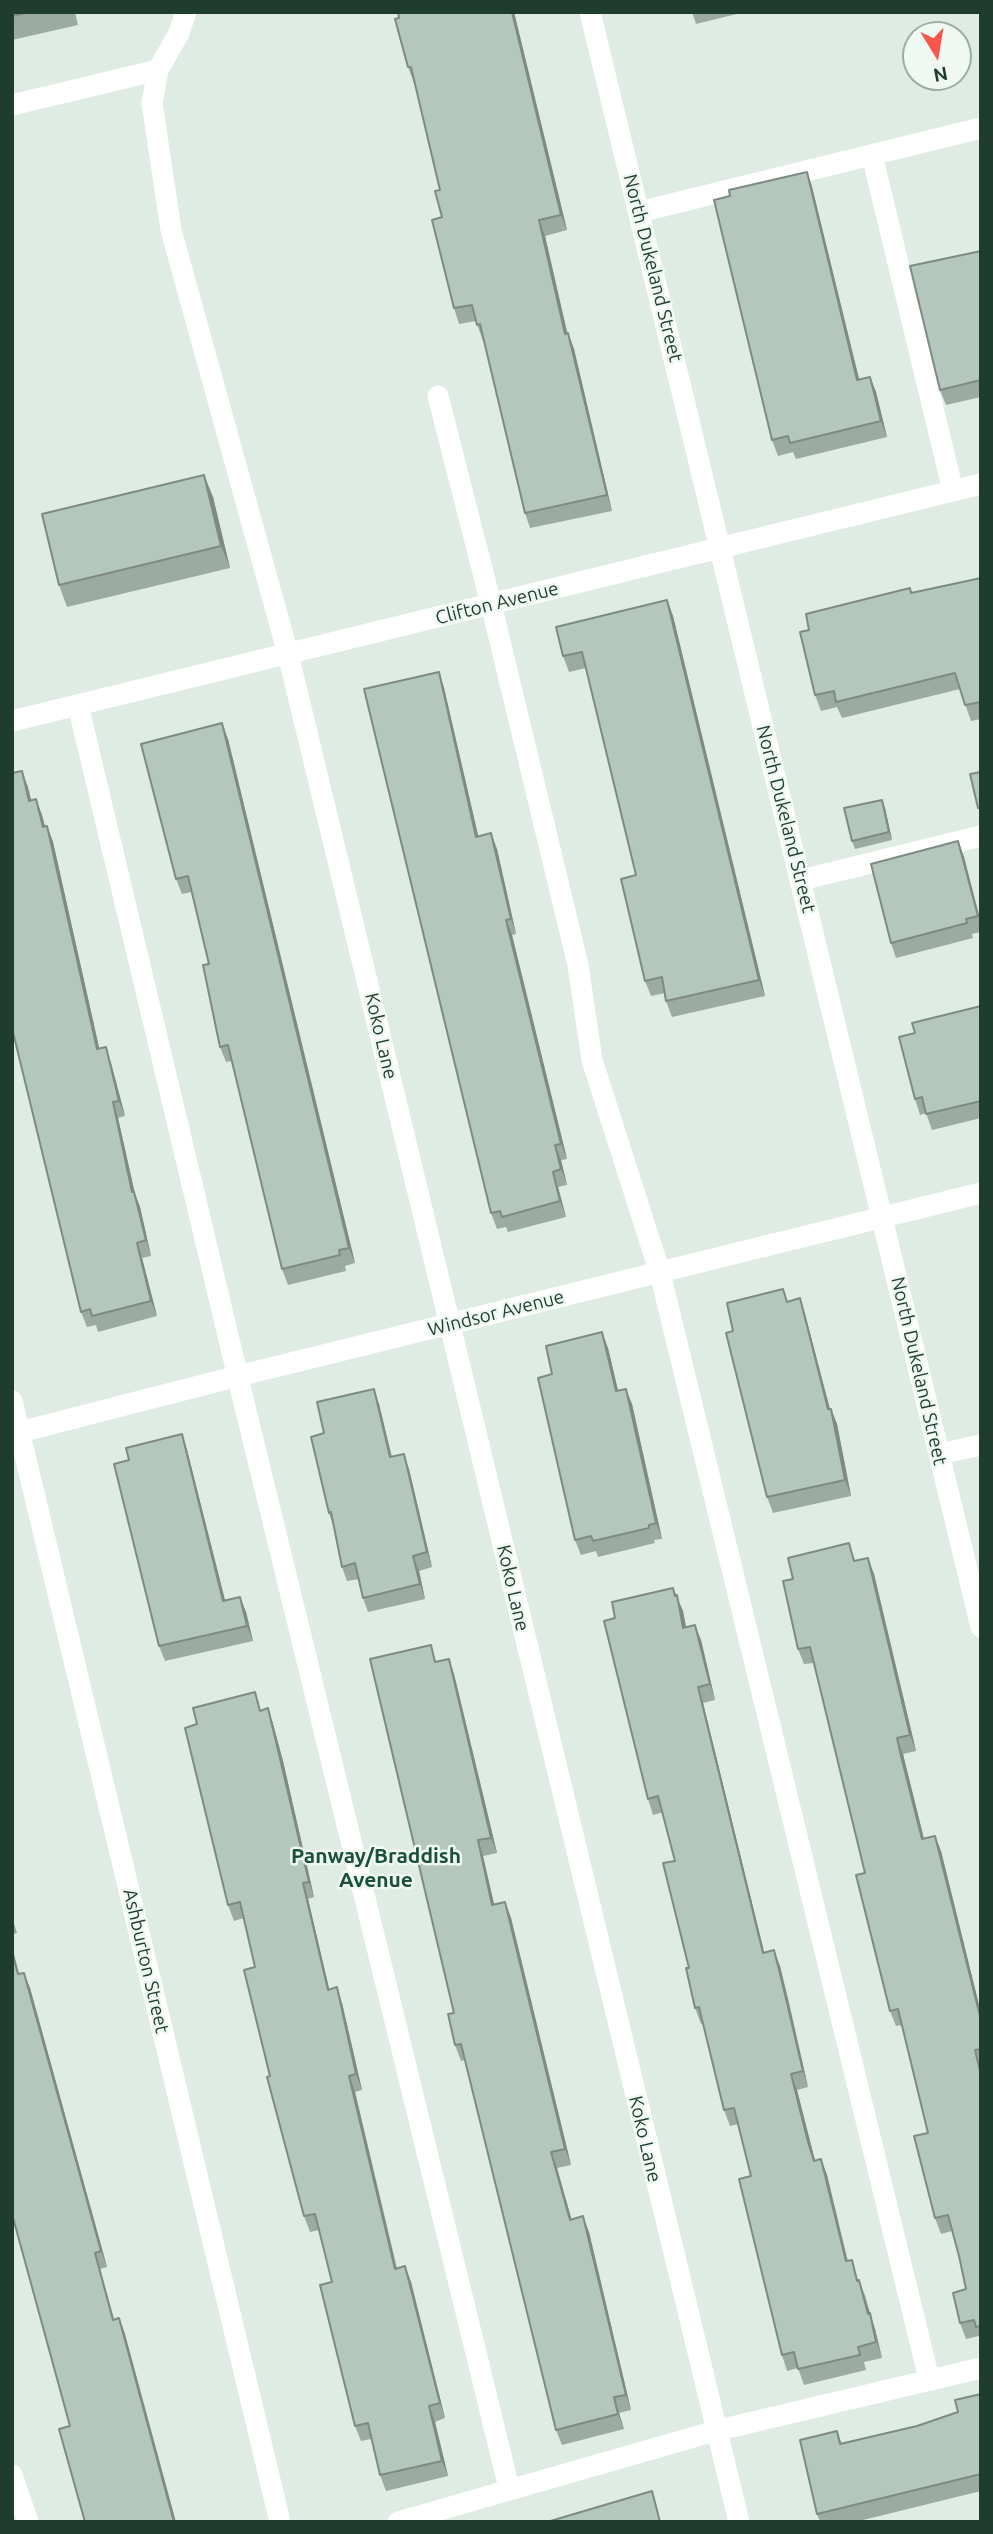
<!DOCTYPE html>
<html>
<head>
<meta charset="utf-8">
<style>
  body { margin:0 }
  #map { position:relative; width:993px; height:2534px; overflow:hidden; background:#dfece3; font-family:Ubuntu,sans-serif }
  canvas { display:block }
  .frame { position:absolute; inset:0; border:14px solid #1e3d2f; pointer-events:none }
  .north { position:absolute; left:902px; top:21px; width:70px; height:70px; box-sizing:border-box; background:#eff8f2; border:2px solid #9bada4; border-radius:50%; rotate:169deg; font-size:19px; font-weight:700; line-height:28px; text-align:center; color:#1e3d2f }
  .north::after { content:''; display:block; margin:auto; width:24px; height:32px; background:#ff544a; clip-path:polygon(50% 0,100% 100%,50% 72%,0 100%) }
</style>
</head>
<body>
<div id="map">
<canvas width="993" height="2534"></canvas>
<div class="frame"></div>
<div class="north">N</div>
</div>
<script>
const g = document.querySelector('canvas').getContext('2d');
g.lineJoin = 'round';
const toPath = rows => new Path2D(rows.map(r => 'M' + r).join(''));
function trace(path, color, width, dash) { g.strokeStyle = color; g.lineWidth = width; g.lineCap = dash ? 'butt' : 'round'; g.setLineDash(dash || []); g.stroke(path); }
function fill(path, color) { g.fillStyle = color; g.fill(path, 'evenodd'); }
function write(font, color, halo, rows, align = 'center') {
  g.font = font + ' Ubuntu,sans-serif'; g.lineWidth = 5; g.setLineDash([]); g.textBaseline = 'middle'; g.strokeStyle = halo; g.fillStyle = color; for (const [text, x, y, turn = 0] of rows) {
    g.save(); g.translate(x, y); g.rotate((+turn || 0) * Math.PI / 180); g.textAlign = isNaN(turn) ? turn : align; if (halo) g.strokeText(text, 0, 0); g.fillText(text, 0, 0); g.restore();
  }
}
trace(toPath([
  [186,12,179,33,158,70,152,103,171,230,288,654,739,2522],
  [590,12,981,1627],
  [12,105,158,70],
  [872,155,953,491],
  [639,212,981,128],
  [438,396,491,604,578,965,592,1060,660,1273,929,2379],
  [78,705,246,1411,509,2488],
  [12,721,981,484],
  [801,880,981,836],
  [12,1401,280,2522],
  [12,1434,238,1376,981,1193],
  [939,1454,981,1445],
  [12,2475,28,2522],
  [398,2522,715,2431,981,2368]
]), '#fff', 21);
fill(toPath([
  [12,12,75,12,78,25,12,40],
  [398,12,514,12,567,230,545,236,567,333,568,333,574,349,612,511,530,528,525,513,484,340,483,341,476,321,459,324,454,308,442,217,440,190,415,83,414,83,408,67],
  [692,12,745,12,696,24],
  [807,172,812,187,859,379,870,377,876,392,887,437,796,459,793,452,778,456,772,440,730,196],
  [981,251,981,397,946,405,940,390],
  [204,475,213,497,230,568,67,607,59,585],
  [981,578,981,719,971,721,960,689,842,718,837,707,821,711,815,695,809,630,912,593],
  [667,600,673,616,765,996,672,1017,666,1001,665,993,651,996,645,981,636,875,586,668,569,672,563,656],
  [439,672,444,688,478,836,497,849,516,934,512,935,567,1159,561,1160,567,1185,558,1187,566,1217,508,1232,506,1227,497,1229,491,1213],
  [228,739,355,1263,345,1266,346,1271,288,1285,282,1269,232,1061,226,1062,220,1047,209,964,192,892,182,894,176,879],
  [22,771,31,800,36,799,45,826,47,826,53,842,99,1048,111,1063,125,1116,118,1118,135,1194,140,1207,151,1256,142,1258,157,1316,98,1332,96,1325,87,1327,81,1312],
  [882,800,885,808,892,840,855,849,852,841],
  [958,841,964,857,981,922,981,932,972,934,973,938,896,958,891,943],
  [981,1006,981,1118,932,1130,926,1113,920,1115,915,1099,915,1033],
  [800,1298,805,1314,830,1409,831,1409,837,1424,851,1496,773,1513,767,1497,733,1331,788,1302],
  [608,1348,618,1391,632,1404,662,1539,654,1540,655,1543,598,1557,596,1551,581,1555,575,1540,552,1374],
  [379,1404,392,1457,409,1469,432,1567,419,1571,425,1599,368,1612,363,1598,359,1579,347,1581,342,1567,333,1525,329,1513,324,1433],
  [182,1434,187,1450,225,1600,240,1597,246,1612,253,1641,165,1661,159,1646,129,1460],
  [856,1561,874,1574,916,1751,903,1754,907,1771,924,1839,935,1836,941,1851,981,2013,981,2340,979,2336,966,2339,960,2323,966,2289,959,2256,952,2231,941,2234,935,2218,928,2133,902,2025,896,2026,890,2011,865,1873,814,1663,804,1664,798,1649],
  [673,1588,683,1611,686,1627,701,1640,715,1700,703,1703,764,1952,780,1966,789,2002,808,2087,797,2090,814,2157,815,2161,821,2159,827,2175,848,2261,852,2260,858,2280,865,2295,870,2313,875,2329,882,2358,864,2362,866,2370,804,2385,798,2368,787,2371,782,2355,751,2176,738,2124,730,2126,724,2110,703,2023,701,2024,695,2008,675,1861,663,1812,653,1815,648,1799,615,1618],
  [437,1662,454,1674,497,1853,483,1856,494,1905,505,1902,511,1918,571,2165,557,2168,571,2219,589,2232,631,2410,619,2413,624,2429,562,2445,556,2430,465,2060,461,2061,455,2045],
  [268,1708,273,1724,283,1761,314,1897,308,1899,329,1989,342,2003,362,2090,355,2092,397,2268,405,2266,411,2282,445,2418,435,2422,448,2476,386,2491,380,2475,371,2439,361,2441,355,2426,332,2282,319,2230,310,2232,304,2216,270,2076,255,1967,244,1918,234,1921,228,1905,262,1710],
  [12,1917,17,1933,12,1935],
  [24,1973,30,1988,107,2267,100,2269,114,2319,119,2318,125,2334,70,2426,19,1974],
  [981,2394,981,2491,855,2522,820,2522,817,2514,837,2431,842,2444,917,2426,958,2412]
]), '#9baba2');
fill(toPath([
  [512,12,514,12,567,230,561,215],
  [807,172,812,187,863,395,857,380],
  [539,220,545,236,571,349,565,334],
  [568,333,574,349,612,511,607,495],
  [870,377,876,392,887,437,881,421],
  [204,475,213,497,230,568,221,546],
  [667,600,673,616,765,996,759,980],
  [439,672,444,688,482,852,476,837],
  [222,723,228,739,355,1263,349,1248],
  [22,771,28,787,35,816,29,801],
  [36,799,42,815,49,842,43,827],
  [882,800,885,808,892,840,889,832],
  [47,826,53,842,103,1065,97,1049],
  [491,833,497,849,516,934,511,919],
  [958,841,964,857,981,925,978,916],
  [506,920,512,935,567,1159,561,1144],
  [106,1047,111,1063,125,1116,119,1101],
  [113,1102,118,1118,135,1194,140,1207,151,1256,146,1240,132,1192],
  [555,1145,561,1160,567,1185,561,1169],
  [553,1172,558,1187,566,1217,560,1201],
  [137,1243,142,1258,157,1316,151,1301],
  [800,1298,805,1314,834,1425,828,1409],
  [602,1332,608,1348,622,1407,616,1391],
  [374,1389,379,1404,395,1472,390,1457],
  [626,1389,632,1404,662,1539,656,1523],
  [831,1409,837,1424,851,1496,845,1480],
  [182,1434,187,1450,229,1616,223,1601],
  [404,1454,409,1469,432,1567,427,1552],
  [413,1556,419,1571,425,1599,420,1584],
  [868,1558,874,1574,916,1751,910,1735],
  [673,1588,683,1611,689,1643,683,1628],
  [240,1597,246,1612,253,1641,247,1626],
  [695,1625,701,1640,715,1700,710,1684],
  [449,1659,454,1674,497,1853,491,1838],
  [698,1687,703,1703,768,1968,763,1953],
  [268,1708,273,1724,283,1761,314,1897,309,1882],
  [897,1738,903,1754,928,1855,922,1839],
  [935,1836,941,1851,981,2013,981,2020],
  [478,1840,483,1856,498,1921,492,1905],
  [303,1883,308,1899,333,2005,328,1990],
  [505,1902,511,1918,571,2165,565,2149],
  [12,1946,23,1990,18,1974,12,1953],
  [774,1950,780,1966,808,2087,803,2071],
  [24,1973,30,1988,107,2267,101,2251],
  [337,1987,342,2003,362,2090,356,2074],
  [791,2074,797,2090,819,2176,808,2142],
  [349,2076,355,2092,400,2284,395,2269],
  [551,2152,557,2168,576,2235,570,2220],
  [821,2159,827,2175,851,2277,846,2261],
  [583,2216,589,2232,631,2410,626,2395],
  [95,2253,100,2269,118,2335,113,2320],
  [405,2266,411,2282,445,2418,440,2403],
  [859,2280,875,2329,882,2358,868,2314],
  [119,2318,125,2334,176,2522,174,2522],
  [614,2397,624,2429,618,2414],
  [429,2406,435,2422,448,2476,442,2461]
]), '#7e8b84');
const building = toPath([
  [12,12,30,12,12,16,12,12],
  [398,12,512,12,561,215,539,220,565,334,568,333,607,495,525,513,480,324,477,325,472,305,454,308,432,220,442,217,435,191,440,190,411,67,408,67,395,19,399,18,398,12],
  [807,172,857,380,870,377,881,421,790,443,788,436,772,440,714,200,730,196,729,190,807,172],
  [981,251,981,380,940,390,910,266,981,251],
  [204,475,221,546,59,585,42,514,204,475],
  [981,578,981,702,965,705,955,673,836,702,834,691,815,695,800,632,809,630,806,614,910,588,911,593,981,578],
  [667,600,759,980,666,1001,662,977,645,981,621,879,636,875,582,652,563,656,556,627,667,600],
  [439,672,476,837,491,833,511,919,506,920,561,1144,555,1145,561,1169,553,1172,560,1201,502,1217,500,1211,491,1213,364,689,439,672],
  [222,723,349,1248,339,1250,340,1255,282,1269,228,1045,220,1047,203,965,209,964,188,876,176,879,141,744,222,723],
  [22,771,29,801,36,799,43,827,47,826,97,1049,106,1047,119,1101,113,1102,132,1192,134,1192,146,1240,137,1243,151,1301,92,1316,90,1309,81,1312,12,1028,12,773,22,771],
  [981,772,981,808,978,808,970,774,981,772],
  [882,800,889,832,852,841,844,808,882,800],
  [958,841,978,916,966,919,967,923,891,943,871,864,958,841],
  [981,1006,981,1101,926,1114,922,1097,915,1099,899,1037,915,1033,912,1023,981,1006],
  [783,1289,787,1302,800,1298,828,1409,831,1409,845,1480,767,1497,726,1333,733,1331,727,1303,783,1289],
  [602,1332,616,1391,626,1389,656,1523,649,1525,649,1528,593,1541,591,1536,575,1540,538,1378,552,1374,546,1346,602,1332],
  [374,1389,390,1457,404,1454,427,1552,413,1556,420,1584,363,1598,355,1563,342,1567,331,1512,329,1513,311,1437,324,1433,317,1402,374,1389],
  [182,1434,223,1601,240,1597,247,1626,159,1646,114,1464,129,1460,126,1448,182,1434],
  [849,1543,854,1561,868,1558,910,1735,897,1738,901,1756,922,1839,935,1836,981,2020,981,2049,975,2050,981,2075,981,2326,976,2327,974,2320,960,2323,953,2293,966,2289,959,2256,948,2215,935,2218,914,2136,928,2133,898,2009,890,2011,856,1875,865,1873,810,1647,798,1649,783,1581,793,1579,788,1558,849,1543],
  [673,1588,675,1596,677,1595,683,1628,695,1625,710,1684,698,1687,763,1953,774,1950,783,1986,803,2071,791,2074,808,2142,814,2161,821,2159,846,2261,852,2260,857,2281,859,2280,868,2314,870,2313,876,2342,858,2347,860,2355,798,2369,794,2352,782,2355,739,2179,751,2176,734,2108,724,2110,699,2007,695,2008,686,1968,689,1968,663,1863,675,1861,658,1796,648,1799,604,1621,615,1618,612,1602,673,1588],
  [431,1645,435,1662,449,1659,491,1838,478,1840,492,1905,505,1902,565,2149,551,2152,570,2220,583,2216,626,2395,614,2397,618,2414,556,2430,461,2044,455,2045,448,2014,454,2013,370,1659,431,1645],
  [255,1692,260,1711,268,1708,277,1746,309,1882,303,1883,328,1990,337,1987,356,2074,349,2076,395,2269,405,2266,440,2403,429,2406,442,2461,380,2475,368,2423,355,2426,320,2285,332,2282,315,2214,304,2216,267,2077,270,2076,244,1970,255,1967,240,1902,228,1905,185,1728,197,1724,193,1708,255,1692],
  [12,1953,18,1974,24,1973,101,2251,95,2253,113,2320,119,2318,174,2522,85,2522,59,2429,70,2426,12,2214,12,1953],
  [981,2394,981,2474,817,2514,800,2440,837,2431,840,2444,917,2426,958,2412,955,2400,981,2394],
  [652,2491,660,2522,547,2522,652,2491]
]);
fill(building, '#b4c7bc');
trace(building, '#7e8b84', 2);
write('19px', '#1e3d2f', '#eff8f2', [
  ["North Dukeland Street",653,268,76],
  ["Clifton Avenue",497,603,-14],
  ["North Dukeland Street",786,819,76],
  ["Koko Lane",381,1036,77],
  ["Windsor Avenue",496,1313,-14],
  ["North Dukeland Street",919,1371,77],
  ["Koko Lane",513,1588,77],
  ["Ashburton Street",146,1961,77],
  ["Koko Lane",645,2139,77]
]);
write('bold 21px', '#195138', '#eff8f2', [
  ["Panway/Braddish",376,1856],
  ["Avenue",376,1880]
]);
</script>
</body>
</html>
